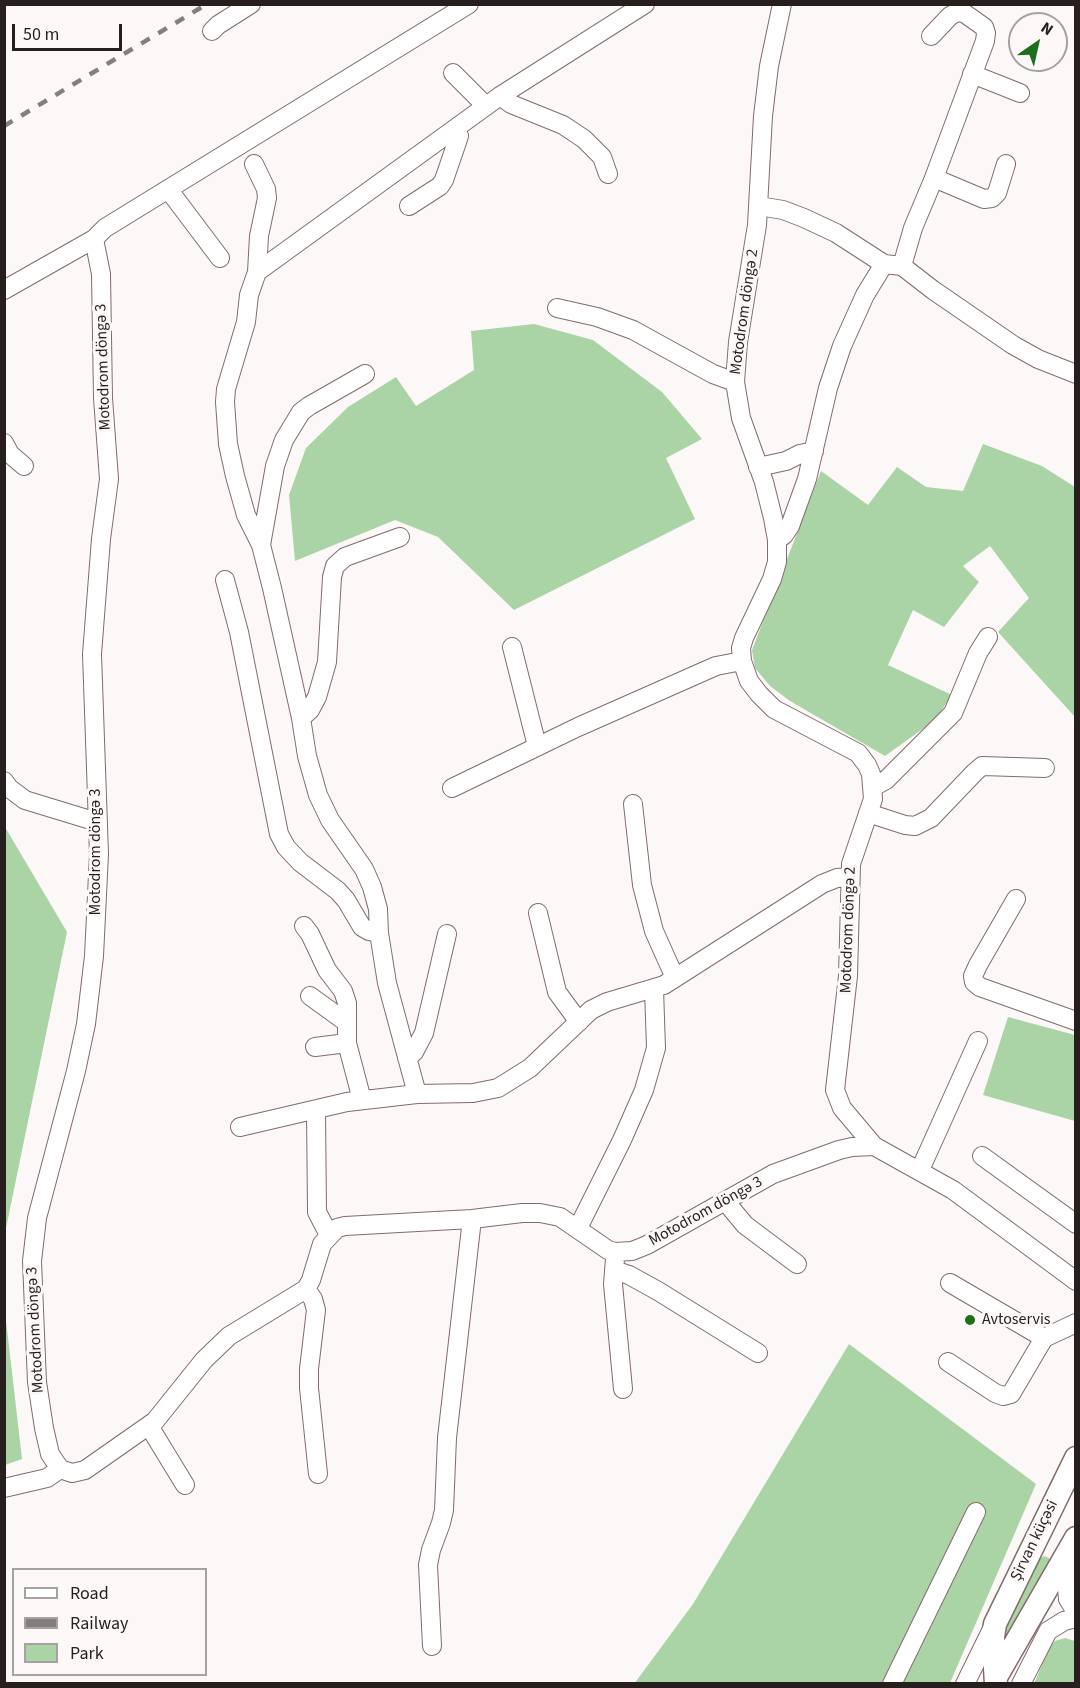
<!DOCTYPE html>
<html>
<head>
<meta charset="utf-8">
<style>
  body { margin:0 }
  #map { position:relative; width:1080px; height:1688px; overflow:hidden; background:#fdf8f8; font-family:"Source Sans 3",sans-serif }
  canvas { display:block }
  .frame { position:absolute; inset:0; border:6px solid #271e1e; pointer-events:none }
  .legend { position:absolute; left:12px; top:1568px; width:195px; height:108px; box-sizing:border-box; background:#fdf8f8; border:2px solid #a7a1a1; margin:0; padding:8px 10px; list-style:none; font-size:18px; color:#271e1e }
  .legend li { display:flex; align-items:center; gap:12px; height:30px }
  .legend b { width:30px; border:2px solid #a7a1a1 }
  .north { position:absolute; left:1008px; top:12px; width:60px; height:60px; box-sizing:border-box; background:#fdf8f8; border:2px solid #a7a1a1; border-radius:50%; rotate:34deg; font-size:16px; font-weight:700; line-height:24px; text-align:center; color:#271e1e }
  .north::after { content:''; display:block; margin:auto; width:21px; height:27px; background:#1c7019; clip-path:polygon(50% 0,100% 100%,50% 72%,0 100%) }
  .scale { position:absolute; left:12px; top:24px; width:110px; height:27px; box-sizing:border-box; border:3px solid #271e1e; border-top:0; padding-left:8px; font-size:18px; line-height:21px; white-space:nowrap; color:#271e1e; -webkit-text-stroke:4px #fdf8f8; paint-order:stroke }
</style>
</head>
<body>
<div id="map">
<canvas width="1080" height="1688"></canvas>
<div class="frame"></div>
<ul class="legend">
<li><b style="height:8px;background:#fff"></b>Road</li>
<li><b style="height:8px;background:#857e7e"></b>Railway</li>
<li><b style="height:16px;background:#aad3a6"></b>Park</li>
</ul>
<div class="north">N</div>
<div class="scale">50 m</div>
</div>
<script>
const g = document.querySelector('canvas').getContext('2d');
g.lineJoin = 'round';
function fill(path, color) { g.fillStyle = color; g.fill(path, 'evenodd'); }
const toPath = rows => new Path2D(rows.map(r => 'M' + r).join(''));
function trace(path, color, width, dash) { g.strokeStyle = color; g.lineWidth = width; g.lineCap = dash ? 'butt' : 'round'; g.setLineDash(dash || []); g.stroke(path); }
function write(font, color, halo, rows, align = 'center') {
  g.font = font + ' "Source Sans 3",sans-serif'; g.lineWidth = 6; g.setLineDash([]); g.textBaseline = 'middle'; g.strokeStyle = halo; g.fillStyle = color; for (const [text, x, y, turn = 0] of rows) {
    g.save(); g.translate(x, y); g.rotate((+turn || 0) * Math.PI / 180); g.textAlign = isNaN(turn) ? turn : align; if (halo) g.strokeText(text, 0, 0); g.fillText(text, 0, 0); g.restore();
  }
}
fill(toPath([
  [534,324,593,340,662,392,702,439,666,458,695,519,514,610,438,537,395,520,295,561,289,495,306,448,348,407,396,377,416,406,474,370,471,331],
  [983,444,1042,466,1075,487,1075,717,998,632,1029,598,990,546,963,566,979,582,944,627,913,610,888,665,952,695,935,720,885,756,790,701,770,686,755,668,752,650,821,471,868,505,897,467,926,487,963,491],
  [5,827,67,932,5,1233],
  [1008,1017,1075,1035,1075,1121,983,1095],
  [4,1303,22,1459,5,1465,4,1465],
  [849,1344,1036,1484,950,1683,634,1684,693,1604],
  [1044,1556,1049,1558,1052,1562,1006,1648,1005,1634,1008,1620,1038,1560],
  [1065,1638,1075,1641,1075,1683,1034,1684,1049,1648,1055,1641]
]), '#aad3a6');
const minor = toPath([
  [782,4,769,66,763,116,757,225,738,342,735,382,741,418,764,482,773,518,777,540,777,562,772,579,744,638,741,648,742,661,749,681,759,694,774,709,858,753,867,765,871,774,873,799,851,864,848,976,835,1090,842,1108,874,1146,953,1190,1076,1281],
  [212,31,218,25,251,4],
  [453,73,486,106],
  [972,74,1020,93],
  [500,96,511,104,563,125,584,139,602,157,608,174],
  [254,164,266,189,267,198,259,236,257,272],
  [934,178,984,199,992,198,997,193,1006,164],
  [168,189,220,258],
  [409,206,440,186,444,180,457,142,459,136,456,128],
  [759,206,783,210,804,218,836,233,884,264,902,266,933,290,1013,345,1038,359,1076,374],
  [94,239,101,274,103,398,109,479,101,539,92,654,99,854,94,956,86,1024,76,1071,37,1218,32,1261,37,1382,44,1428,50,1454,60,1469,72,1473,85,1470,155,1421,204,1360,229,1336,306,1289,311,1280,322,1244,337,1228,345,1226,472,1219,522,1213,540,1213,560,1217,608,1250,615,1252,632,1251,647,1245,773,1174,839,1150,852,1147,874,1146],
  [902,266,913,228,934,178,985,41,986,33,984,27,964,13,957,12,950,16,931,36],
  [4,290,94,239,105,228,469,4],
  [557,308,597,317,633,330,713,374,735,382],
  [4,443,10,454,24,466],
  [758,467,786,461,800,454,814,451],
  [777,540,784,535,790,526,807,479,828,388,842,346,865,295,884,264],
  [261,545,275,466,284,440,301,412,309,406,365,374],
  [225,580,239,632,279,834,286,847,300,862,338,891,346,900,362,927,369,931,379,933],
  [512,647,537,746],
  [301,718,310,710,317,697,327,662,332,577,335,566,345,557,400,537],
  [4,781,9,788,25,800,97,822],
  [873,787,886,780,953,713,978,653,988,637],
  [452,788,578,727,716,666,742,661],
  [633,804,642,885,654,931,675,978],
  [868,813,905,825,915,826,931,818,975,772,982,766,1045,768],
  [1016,899,978,965,973,976,974,982,980,987,1076,1021],
  [538,913,557,992,579,1022],
  [304,926,310,934,327,970,343,991,347,1003,347,1043,362,1100],
  [310,996,346,1022],
  [315,1047,347,1043],
  [407,1058,414,1052,424,1033,447,934],
  [417,1094,387,983,379,933,378,909,372,887,364,869,330,820,318,795,307,756,301,718,272,588,261,545,246,515,235,476,228,444,225,402,226,389,246,322,249,295,257,272,500,96,645,4],
  [316,1110,317,1212,329,1235],
  [240,1127,347,1102,417,1094,473,1093,498,1088,530,1068,591,1010,607,1002,664,985,822,884,837,878,849,877],
  [982,1156,1076,1224],
  [920,1170,978,1041],
  [725,1201,745,1225,797,1264],
  [578,1228,622,1140,644,1090,656,1048,654,989],
  [615,1259,613,1284,623,1389],
  [614,1270,629,1275,658,1291,758,1353],
  [950,1283,1044,1338,1076,1323],
  [306,1289,313,1299,316,1310,309,1369,309,1388,318,1474],
  [948,1362,995,1393,1003,1396,1011,1394,1044,1338],
  [149,1426,185,1485],
  [4,1488,47,1478,60,1469],
  [1070,1550,1067,1588,1068,1599,1076,1612],
  [432,1646,428,1565,431,1550,441,1523,444,1510,447,1438,472,1219],
  [892,1684,976,1512],
  [965,1684,994,1625],
  [1021,1684,1048,1631,1064,1621,1076,1618]
]);
const major = toPath([
  [996,1677,1076,1538],
  [996,1684,993,1637,995,1624,1076,1458]
]);
trace(minor, '#826b6b', 20);
trace(major, '#826b6b', 25);
trace(minor, '#fff', 18);
trace(major, '#fff', 22);
trace(toPath([
  [4,126,207,4]
]), '#857e7e', 4.5, [10, 10]);
for (const [x, y, r, color] of [
  [970,1320,6,"#1c7019"]
]) { const dot = new Path2D(); dot.arc(x, y, r, 0, 2 * Math.PI); g.fillStyle = color; g.fill(dot); trace(dot, '#fdf8f8', 2); }
write('16px', '#271e1e', '#fdf8f8', [
  ["Motodrom döngə 2",745,312,-82],
  ["Motodrom döngə 3",104,367,-92],
  ["Motodrom döngə 3",96,852,-90],
  ["Motodrom döngə 2",849,930,-88],
  ["Motodrom döngə 3",706,1212,-29],
  ["Motodrom döngə 3",36,1330,-93],
  ["Şirvan küçəsi",1035,1541,-64]
]);
write('16px', '#271e1e', '#fdf8f8', [
  ["Avtoservis",982,1320]
], 'left');
</script>
</body>
</html>
